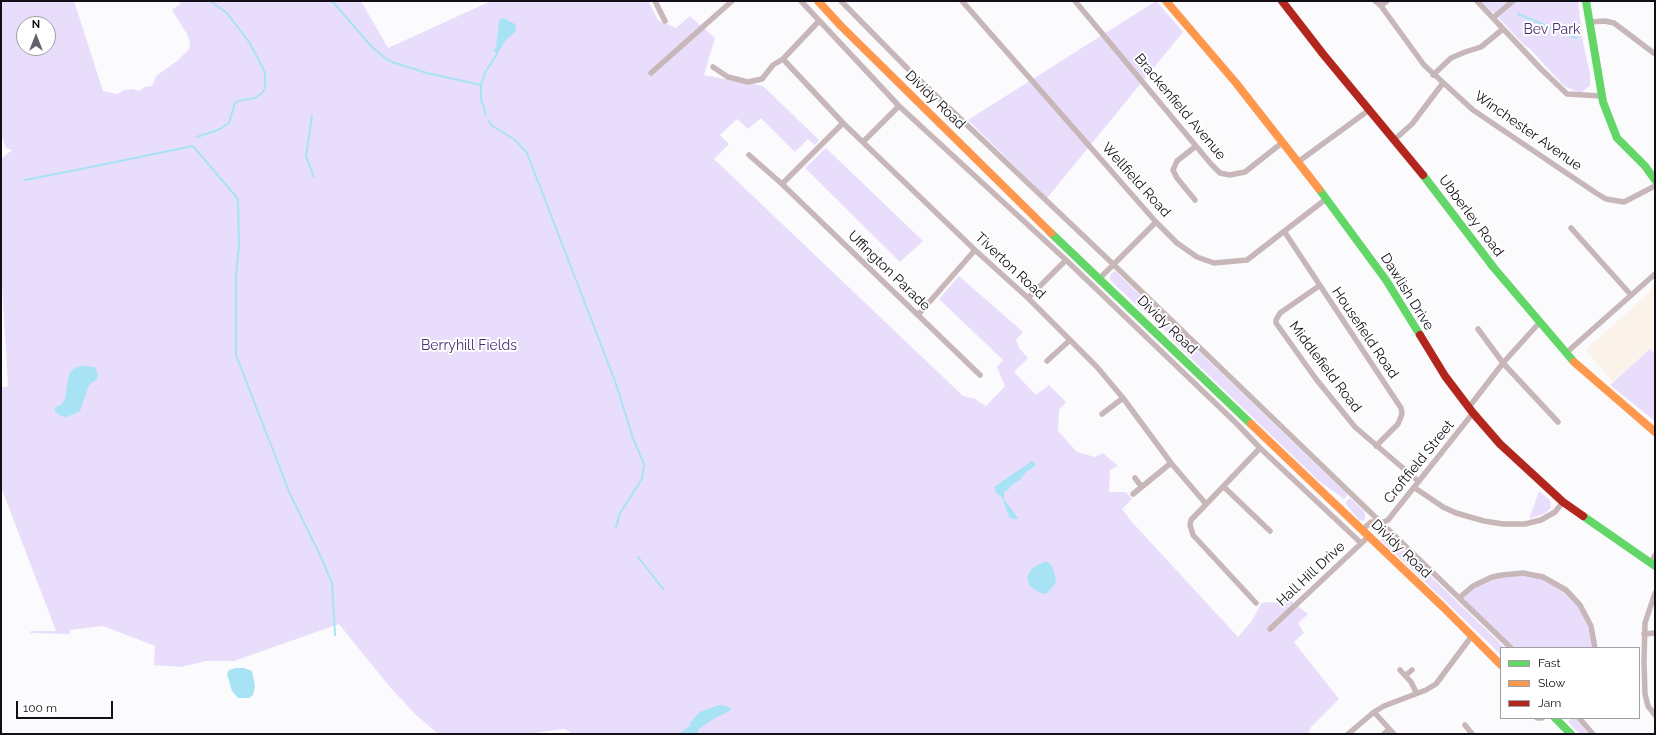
<!DOCTYPE html>
<html>
<head>
<meta charset="utf-8">
<style>
  body { margin:0 }
  #map { position:relative; width:1656px; height:735px; overflow:hidden; background:#fbfafd; font-family:Raleway,sans-serif }
  canvas { display:block }
  .frame { position:absolute; inset:0; border:2px solid #120f18; pointer-events:none }
  .legend { position:absolute; left:1500px; top:647px; width:140px; height:72px; box-sizing:border-box; background:#fff; border:1px solid #a09fa3; margin:0; padding:5px 7px; list-style:none; font-size:12px; color:#120f18 }
  .legend li { display:flex; align-items:center; gap:8px; height:20px }
  .legend b { width:20px; border:1px solid #a09fa3 }
  .north { position:absolute; left:16px; top:16px; width:40px; height:40px; box-sizing:border-box; background:#fff; border:1px solid #a09fa3; border-radius:50%; rotate:0deg; font-size:11px; font-weight:700; line-height:16px; text-align:center; color:#120f18 }
  .north::after { content:''; display:block; margin:auto; width:14px; height:18px; background:#646168; clip-path:polygon(50% 0,100% 100%,50% 72%,0 100%) }
  .scale { position:absolute; left:16px; top:701px; width:97px; height:18px; box-sizing:border-box; border:2px solid #120f18; border-top:0; padding-left:5px; font-size:12px; line-height:14px; white-space:nowrap; color:#120f18; -webkit-text-stroke:3px #fff; paint-order:stroke }
</style>
</head>
<body>
<div id="map">
<canvas width="1656" height="735"></canvas>
<div class="frame"></div>
<ul class="legend">
<li><b style="height:5px;background:#63d668"></b>Fast</li>
<li><b style="height:5px;background:#ff974d"></b>Slow</li>
<li><b style="height:5px;background:#b3261e"></b>Jam</li>
</ul>
<div class="north">N</div>
<div class="scale">100 m</div>
</div>
<script>
const g = document.querySelector('canvas').getContext('2d');
g.lineJoin = 'round';
function fill(path, color) { g.fillStyle = color; g.fill(path, 'evenodd'); }
const toPath = rows => new Path2D(rows.map(r => 'M' + r).join(''));
function trace(path, color, width, dash) { g.strokeStyle = color; g.lineWidth = width; g.lineCap = dash ? 'butt' : 'round'; g.setLineDash(dash || []); g.stroke(path); }
function write(font, color, halo, rows, align = 'center') {
  g.font = font + ' Raleway,sans-serif'; g.lineWidth = 4; g.setLineDash([]); g.textBaseline = 'middle'; g.strokeStyle = halo; g.fillStyle = color; for (const [text, x, y, turn = 0] of rows) {
    g.save(); g.translate(x, y); g.rotate((+turn || 0) * Math.PI / 180); g.textAlign = isNaN(turn) ? turn : align; if (halo) g.strokeText(text, 0, 0); g.fillText(text, 0, 0); g.restore();
  }
}
fill(toPath([
  [1655,280,1655,354,1650,349,1613,381,1585,350,1650,292]
]), '#fbf3ea');
fill(toPath([
  [1,1,74,1,103,91,117,94,124,90,132,89,139,91,145,87,152,86,156,76,177,61,189,49,190,42,187,34,172,10,180,4,179,1,361,1,388,48,491,1,648,1,658,20,676,28,690,16,715,38,704,75,763,86,819,140,815,145,808,139,795,152,761,118,748,129,737,119,720,135,729,144,714,159,963,396,975,399,986,406,1005,386,997,367,1003,360,939,299,959,276,1023,332,1016,340,1019,348,1028,358,1014,372,1036,395,1049,385,1066,402,1059,410,1058,431,1077,452,1095,457,1103,453,1118,466,1110,470,1109,492,1126,492,1132,499,1122,509,1131,521,1238,637,1251,622,1261,604,1265,602,1281,603,1288,598,1308,614,1298,623,1304,633,1294,642,1339,699,1311,727,1308,734,574,734,564,729,526,734,438,734,414,713,389,686,339,624,234,661,206,661,181,667,154,665,155,646,103,626,70,630,70,634,30,633,31,631,56,631,1,487,1,388,8,386,1,267,1,159,12,150,6,148,1,134],
  [24,24,48,24,48,48,24,48],
  [1156,1,1183,32,1047,198,968,120],
  [1480,1,1578,1,1583,43,1590,73,1590,86,1580,93,1564,86,1529,48,1524,45,1496,15],
  [826,148,923,241,900,262,805,168],
  [1115,271,1348,495,1344,499,1319,481,1173,341,1162,326,1162,322,1142,310,1115,285,1110,279,1110,275],
  [1650,349,1655,354,1655,421,1610,385],
  [1539,491,1550,500,1551,508,1544,514,1529,519],
  [1350,498,1364,511,1365,515,1365,519,1363,521,1359,520,1345,503],
  [1387,534,1505,648,1501,648,1501,656,1493,647,1381,540],
  [1523,573,1558,584,1580,605,1595,645,1594,648,1510,648,1459,598,1480,582],
  [1571,718,1575,718,1588,733,1580,734,1568,722]
]), '#e8defb');
fill(toPath([
  [503,18,515,24,516,27,515,32,506,40,497,54,493,50,496,48,499,22,500,19],
  [81,366,95,367,98,374,97,379,89,385,80,411,67,417,61,416,54,411,56,407,62,404,65,399,69,374,73,369],
  [1032,461,1036,464,1035,466,1026,472,1020,480,1010,486,1009,489,1004,492,1004,499,1018,518,1017,519,1013,519,1009,517,1002,497,996,493,994,487],
  [1044,562,1048,562,1052,566,1056,578,1055,584,1046,594,1040,593,1032,588,1029,584,1027,577,1032,568],
  [236,668,244,668,252,671,255,686,253,695,249,698,238,698,232,691,227,674,229,670],
  [719,705,727,706,731,709,730,711,715,718,699,729,698,734,678,734,690,726,690,723,700,712]
]), '#a8e2f5');
trace(toPath([
  [332,1,372,47,384,57],
  [1518,14,1576,38],
  [385,58,392,62,427,73,481,85],
  [486,115,481,99,481,85,486,71,497,54],
  [312,116,306,156,314,177],
  [489,121,491,125,515,140,527,153,615,381,633,438,644,464,642,479,620,513,616,527],
  [197,137,220,129,229,123,235,103,238,101,255,98,263,92,265,87,265,72,249,42,227,13,210,1],
  [193,146,238,199,239,245,236,276,236,355,290,494,319,553,332,583,335,635],
  [81,169,193,146],
  [25,180,81,169],
  [638,557,663,589]
]), '#a8e2f5', 2);
trace(toPath([
  [655,1,665,21],
  [801,1,899,106,1066,260,1236,423,1260,448,1361,543],
  [841,1,907,68,1113,264,1511,648],
  [962,1,1156,222,1177,243,1197,257,1214,263,1247,260,1326,199],
  [1075,1,1211,164,1220,173,1230,175,1245,172,1283,142],
  [1375,1,1381,6,1424,65,1473,110,1596,193,1606,199,1624,202,1655,186],
  [1477,1,1541,69,1567,94,1601,96],
  [1381,6,1387,1],
  [1493,18,1513,1],
  [1590,22,1605,21,1614,23,1655,54],
  [783,59,843,123,975,250,1028,298,1097,367,1123,398,1171,463,1206,504],
  [713,67,728,77,748,82,762,79,773,65,783,59,819,21],
  [651,73,732,1],
  [1433,75,1451,58,1465,52,1481,47,1503,29],
  [1394,140,1412,124,1443,83],
  [863,142,899,106],
  [749,155,782,184,980,375],
  [1298,162,1369,110],
  [782,184,843,123],
  [1195,200,1177,178,1173,170,1177,161,1196,146],
  [1571,228,1631,295],
  [1284,231,1401,408,1402,414,1398,424,1376,446],
  [1100,278,1156,222],
  [1319,286,1280,313,1276,320,1276,323,1316,379,1355,427,1418,481],
  [1028,298,1066,260],
  [918,315,975,250],
  [1478,329,1503,363,1558,422],
  [1566,353,1655,274],
  [1047,361,1070,340],
  [1469,407,1503,363,1540,322],
  [1102,414,1123,398],
  [1135,478,1141,486],
  [1224,487,1270,531],
  [1415,488,1443,507,1456,513,1484,521,1503,524,1525,524,1541,520,1555,512,1563,502],
  [1133,494,1171,463],
  [1362,530,1371,522,1384,522,1388,520,1473,413],
  [1651,563,1655,555],
  [1655,593,1645,623,1644,662,1645,694,1648,706,1655,715],
  [1459,598,1473,586,1492,577,1502,575,1523,573,1543,577,1566,590,1580,605,1591,626,1595,648],
  [1256,603,1193,535,1190,525,1191,520,1260,448],
  [1270,629,1368,537],
  [1644,634,1655,633],
  [1400,670,1411,682,1416,692],
  [1406,675,1412,670],
  [1374,712,1394,734],
  [1537,718,1542,718],
  [1579,718,1593,734],
  [1465,725,1472,734],
  [1348,734,1374,712,1384,706,1426,690,1436,684,1471,637],
  [1384,734,1389,729]
]), '#c8b7b9', 5.5);
trace(toPath([
  [1586,1,1603,102,1617,138,1645,166,1655,180],
  [1423,175,1494,268,1574,362],
  [1319,189,1386,280,1420,335],
  [1051,233,1251,424],
  [1583,516,1655,566],
  [1555,718,1571,734]
]), '#63d668', 8);
trace(toPath([
  [818,1,841,26,1051,233],
  [1166,1,1236,83,1319,189],
  [1574,362,1655,432],
  [1251,424,1443,607,1501,665]
]), '#ff974d', 8);
trace(toPath([
  [1282,1,1323,54,1423,175],
  [1420,335,1445,376,1473,413,1500,444,1563,502,1583,516]
]), '#b3261e', 8);
write('14px', '#4e2d75', '#fff', [
  ["Bev Park",1552,30],
  ["Berryhill Fields",469,346]
]);
write('14px', '#120f18', '#fff', [
  ["Dividy Road",935,100,44],
  ["Brackenfield Avenue",1180,107,50],
  ["Winchester Avenue",1528,131,35],
  ["Wellfield Road",1136,180,48],
  ["Ubberley Road",1471,216,53],
  ["Tiverton Road",1010,266,43],
  ["Uffington Parade",889,271,44],
  ["Dawlish Drive",1407,292,58],
  ["Dividy Road",1167,325,44],
  ["Housefield Road",1365,333,56],
  ["Middlefield Road",1325,367,53],
  ["Croftfield Street",1419,462,-51],
  ["Dividy Road",1401,549,44],
  ["Hall Hill Drive",1311,574,-43]
]);
</script>
</body>
</html>
